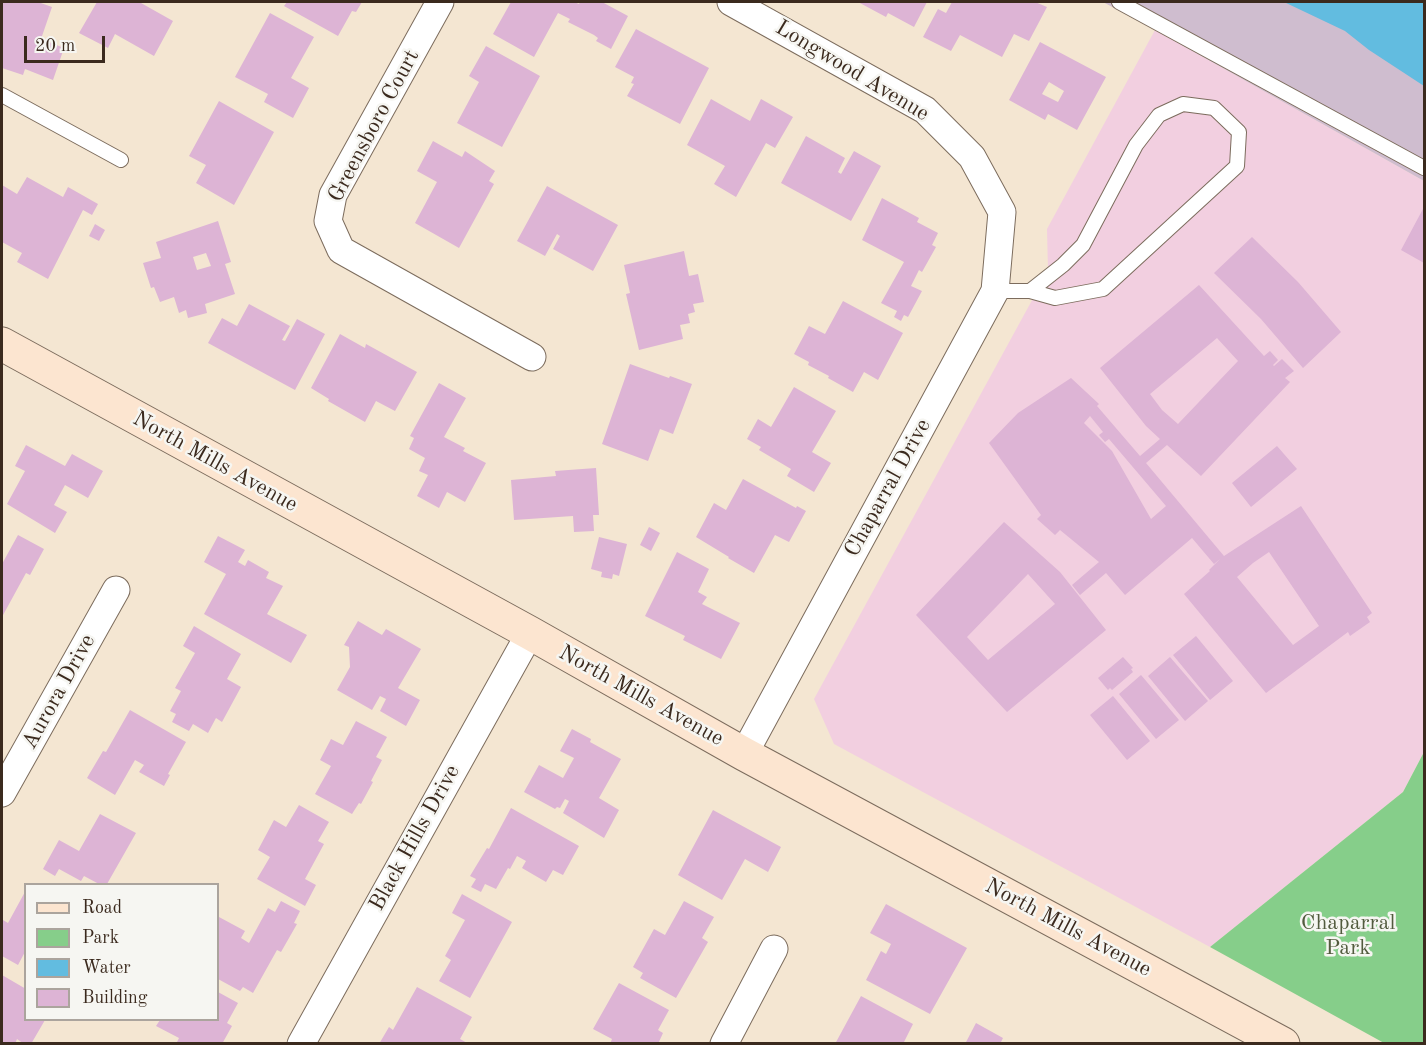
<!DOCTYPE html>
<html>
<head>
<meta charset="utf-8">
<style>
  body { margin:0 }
  #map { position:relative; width:1426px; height:1045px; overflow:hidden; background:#f4e6d2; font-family:"Old Standard TT",serif }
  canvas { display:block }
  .frame { position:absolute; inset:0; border:3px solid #3b2a1e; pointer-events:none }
  .legend { position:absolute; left:24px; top:883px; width:195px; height:138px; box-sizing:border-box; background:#f6f6f2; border:2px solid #aba49d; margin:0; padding:8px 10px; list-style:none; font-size:18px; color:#3b2a1e }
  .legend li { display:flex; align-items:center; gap:12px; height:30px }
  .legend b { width:30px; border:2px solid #aba49d }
  .scale { position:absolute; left:24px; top:36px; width:81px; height:27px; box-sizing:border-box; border:3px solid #3b2a1e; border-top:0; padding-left:8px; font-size:18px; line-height:21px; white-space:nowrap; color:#3b2a1e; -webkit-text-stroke:4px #f6f6f2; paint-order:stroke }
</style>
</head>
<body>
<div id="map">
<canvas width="1426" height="1045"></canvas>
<div class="frame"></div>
<ul class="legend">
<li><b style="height:8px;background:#fce5d0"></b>Road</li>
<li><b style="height:16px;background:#86ce8a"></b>Park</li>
<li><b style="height:16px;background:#62bce0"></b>Water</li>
<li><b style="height:16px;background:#ddb4d5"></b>Building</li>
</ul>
<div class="scale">20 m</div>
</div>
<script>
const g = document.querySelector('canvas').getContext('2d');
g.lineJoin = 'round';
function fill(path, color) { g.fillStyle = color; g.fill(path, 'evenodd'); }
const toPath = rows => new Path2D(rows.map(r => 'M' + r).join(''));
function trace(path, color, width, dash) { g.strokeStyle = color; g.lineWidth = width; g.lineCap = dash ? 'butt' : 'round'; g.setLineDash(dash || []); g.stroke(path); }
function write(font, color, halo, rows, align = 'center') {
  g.font = font + ' "Old Standard TT",serif'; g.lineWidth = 5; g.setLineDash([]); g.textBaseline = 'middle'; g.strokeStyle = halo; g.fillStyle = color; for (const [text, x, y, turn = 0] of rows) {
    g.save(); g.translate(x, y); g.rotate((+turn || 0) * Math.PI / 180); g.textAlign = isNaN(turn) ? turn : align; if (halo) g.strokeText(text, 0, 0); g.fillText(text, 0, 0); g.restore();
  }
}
fill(toPath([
  [1155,30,1424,181,1424,752,1403,792,1210,947,834,744,814,699,1048,271,1047,229]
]), '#f2cfe0');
fill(toPath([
  [1103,2,1424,2,1424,181,1155,30]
]), '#cfbdcf');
fill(toPath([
  [1424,752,1424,1043,1384,1043,1210,947,1403,792]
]), '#86ce8a');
fill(toPath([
  [1284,2,1424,2,1424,86,1369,50,1345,31]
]), '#62bce0');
fill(toPath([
  [2,2,38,2,52,7,41,39,64,48,53,80,25,69,23,75,2,68],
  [97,2,142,2,141,3,173,21,154,56,115,34,108,48,79,33],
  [287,2,362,2,356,12,352,11,338,36,284,6],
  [511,2,574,2,579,4,580,2,602,2,628,16,611,49,596,41,598,38,594,35,568,22,570,19,558,13,534,57,493,34],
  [858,2,927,2,914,27,888,13,886,17],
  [952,2,1035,2,1047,7,1029,41,1014,34,1002,57,960,35,951,51,923,37,938,9,946,13],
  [270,13,314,37,291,78,309,88,293,118,264,102,268,94,235,77],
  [636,29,709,68,680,124,627,96,634,84,631,83,634,77,615,67],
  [1040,42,1106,77,1077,130,1048,114,1045,120,1009,100],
  [1049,82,1064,91,1058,102,1042,94],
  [486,46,540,76,502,147,457,123,479,82,469,76],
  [711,99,750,121,761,99,793,117,775,148,766,143,736,197,714,184,725,166,687,145],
  [219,101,274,132,234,205,196,183,206,165,189,156],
  [806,136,845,158,838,172,841,174,854,151,881,166,851,221,781,183],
  [433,141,462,157,465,151,495,171,489,181,494,184,459,248,415,223,437,182,417,171],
  [27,177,63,197,68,187,98,204,92,215,83,210,48,279,17,262,22,253,2,242,2,185,17,194],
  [547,186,618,225,593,271,553,249,560,236,557,234,545,256,517,241],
  [882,198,919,218,917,222,938,233,932,245,936,247,922,272,919,270,911,286,922,291,908,317,904,315,901,321,894,317,897,311,881,303,904,262,862,240],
  [1424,207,1424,263,1401,250],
  [218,221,231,262,225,264,235,294,205,304,207,313,188,318,186,310,179,313,174,297,160,302,154,287,151,288,143,263,161,258,156,242],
  [206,253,211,266,197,270,193,257],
  [95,224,105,230,99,241,89,236],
  [1252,237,1298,282,1341,332,1303,368,1261,319,1214,273],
  [684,251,689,276,698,274,704,302,693,304,695,312,688,314,690,323,680,325,683,339,639,350,626,294,630,293,624,265],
  [1199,285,1264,356,1270,351,1278,360,1273,365,1274,366,1282,359,1294,371,1285,378,1290,382,1201,476,1167,445,1146,463,1224,556,1301,506,1372,613,1367,617,1370,622,1350,636,1348,632,1266,693,1184,594,1210,571,1209,570,1220,559,1214,564,1192,538,1125,595,1106,573,1080,595,1072,585,1099,562,1060,530,1055,535,1037,519,1041,515,989,443,1018,413,1071,378,1099,404,1097,406,1140,456,1160,439,1146,426,1100,368],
  [1217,338,1238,361,1178,424,1162,410,1150,394],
  [1090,416,1103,432,1099,435,1105,442,1109,439,1166,506,1151,519,1112,451,1084,423],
  [1269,552,1319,626,1293,645,1237,577,1253,563],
  [843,301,903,333,878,380,864,372,853,392,828,378,829,376,808,365,809,362,794,354,809,326,825,334],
  [249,304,290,326,282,340,285,341,297,319,325,334,295,390,208,343,222,318,237,326],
  [340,334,365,348,366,344,417,372,395,411,376,401,365,422,328,401,329,399,311,388],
  [630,364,669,378,670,376,692,384,673,434,660,429,648,461,602,444],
  [439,383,466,398,444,437,465,448,463,451,486,463,465,502,447,492,439,508,417,496,428,475,419,471,425,458,409,449,414,438,410,436],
  [794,387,836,411,812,452,831,463,814,492,787,476,791,469,759,450,761,447,747,439,758,419,771,427],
  [26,445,65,466,72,454,103,471,88,498,65,485,54,505,67,512,55,533,7,504,25,471,15,466],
  [1277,446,1297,469,1251,507,1232,483],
  [596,468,599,515,593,515,594,531,574,532,573,516,514,520,511,480,556,476,555,471],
  [743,479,796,508,797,506,806,511,789,542,775,535,754,573,728,558,729,557,696,537,714,503,726,510],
  [1004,522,1060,572,1106,630,1007,712,916,615],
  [1028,574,1055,604,988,660,967,637],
  [649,527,660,533,651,551,640,545],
  [18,535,44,549,30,575,26,573,2,617,2,564],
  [218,536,245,550,238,562,245,566,248,560,269,572,266,578,283,586,267,614,307,635,291,663,204,614,226,574,204,562],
  [599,537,627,544,619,576,613,574,612,579,601,577,602,572,591,569],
  [677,552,709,569,698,592,707,597,702,604,740,623,721,659,683,640,685,636,645,616],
  [358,621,382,635,386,629,421,649,398,688,420,700,406,726,380,711,386,699,380,696,372,710,337,690,350,667,349,647,344,645],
  [194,626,241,654,227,679,241,687,222,722,216,718,208,733,193,724,189,731,172,722,176,714,170,711,181,691,175,688,195,653,183,646],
  [1196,636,1233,681,1210,700,1173,655],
  [1123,657,1133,668,1131,669,1133,672,1112,690,1110,688,1108,690,1098,678],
  [1170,657,1208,701,1185,721,1148,676],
  [1141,675,1179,720,1156,739,1119,694],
  [1113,696,1150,741,1127,760,1090,715],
  [130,710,186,742,168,774,170,775,164,786,139,772,144,765,135,760,115,795,87,778,103,751,106,752],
  [356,721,387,737,376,757,382,760,371,781,373,782,361,804,359,803,352,814,315,794,331,766,320,760,331,739,343,745],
  [572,729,591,739,590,742,621,759,599,798,619,810,604,838,563,813,569,801,565,799,560,808,557,807,555,809,524,792,539,765,563,778,574,758,560,751],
  [299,805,329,822,318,841,324,844,305,879,316,885,305,906,257,879,270,857,258,850,274,820,286,827],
  [511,808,579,846,563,875,553,870,546,882,522,868,526,861,517,856,510,869,508,868,496,889,485,884,481,892,471,887,476,879,470,876,487,848,489,849],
  [713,810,781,847,768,872,745,859,722,900,678,875],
  [100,814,136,833,107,884,99,884,84,876,81,881,59,869,55,876,43,869,59,840,79,851],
  [26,890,26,950,18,965,2,956,2,923,3,920,8,923],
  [462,894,512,922,470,998,439,981,451,960,445,956,465,920,452,913],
  [281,901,300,911,294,923,297,924,281,952,277,950,253,993,243,987,240,991,218,979,218,920,219,917,245,931,241,938,249,943,268,908,275,912],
  [684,901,714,917,702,938,708,942,676,998,640,978,643,973,633,967,654,929,665,935],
  [886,904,967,948,930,1014,866,980,881,951,886,954,891,944,870,933],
  [2,975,26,989,26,1020,45,1020,31,1044,24,1044,17,1039,15,1044,2,1044],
  [619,983,669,1010,658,1030,663,1033,658,1044,610,1044,612,1039,593,1029],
  [417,987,472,1017,460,1039,469,1044,379,1044,389,1027,393,1030],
  [218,992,238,1003,227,1023,232,1026,222,1044,176,1044,179,1038,156,1026,160,1020,218,1020],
  [861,996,913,1024,903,1044,835,1044],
  [976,1023,1003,1038,1000,1044,965,1044]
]), '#ddb4d5');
const service = toPath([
  [1119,2,1424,168],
  [2,95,121,160],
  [995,291,1030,291,1055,298,1103,289,1237,166,1239,132,1214,108,1183,104,1159,115,1136,145,1083,245,1063,265,1030,291]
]);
const minor = toPath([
  [440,2,333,195,328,221,341,250,532,357],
  [731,2,925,110,972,157,1002,212,995,291,744,754],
  [2,793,116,590],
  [301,1044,530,633],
  [724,1044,774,949]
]);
const secondary = toPath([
  [2,344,530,633,744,754,1283,1044]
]);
trace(service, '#7c6c5d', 16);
trace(minor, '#7c6c5d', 29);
trace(secondary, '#7c6c5d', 35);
trace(service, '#fff', 14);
trace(minor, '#fff', 27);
trace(secondary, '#fce5d0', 33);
write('22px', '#3b2a1e', '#f6f6f2', [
  ["Longwood Avenue",852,71,31],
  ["Greensboro Court",374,126,-62],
  ["North Mills Avenue",215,462,29],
  ["Chaparral Drive",888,488,-61],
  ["Aurora Drive",59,692,-61],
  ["North Mills Avenue",641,696,29],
  ["Black Hills Drive",415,838,-61],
  ["North Mills Avenue",1068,928,28]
]);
write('22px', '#525b3e', '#f6f6f2', [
  ["Chaparral",1348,923],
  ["Park",1348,948]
]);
</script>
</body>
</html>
